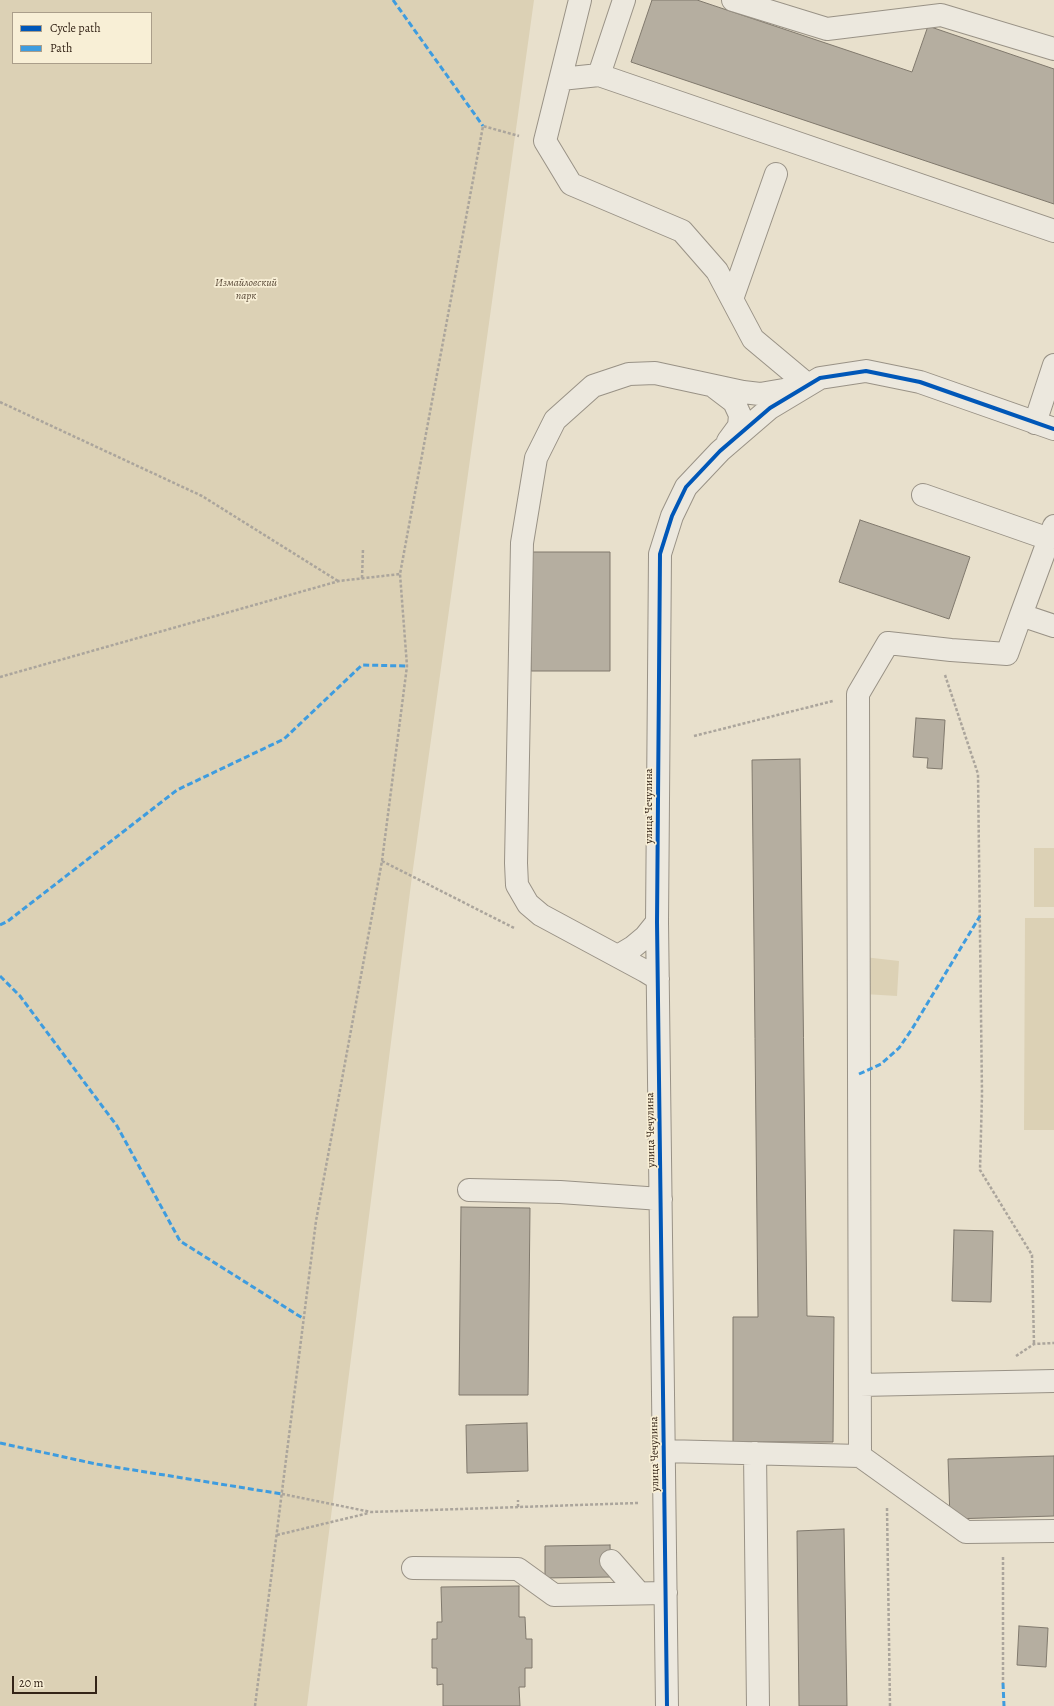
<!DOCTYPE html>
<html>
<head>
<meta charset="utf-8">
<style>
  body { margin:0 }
  #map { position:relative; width:1054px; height:1706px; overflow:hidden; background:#e8e0cc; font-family:Alegreya,serif }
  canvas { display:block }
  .legend { position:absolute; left:12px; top:12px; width:140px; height:52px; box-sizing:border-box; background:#f8efd6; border:1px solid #aa9e8a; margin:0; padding:5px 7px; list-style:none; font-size:12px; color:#342417 }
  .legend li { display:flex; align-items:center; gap:8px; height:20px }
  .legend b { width:20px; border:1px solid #aa9e8a }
  .scale { position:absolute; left:12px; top:1676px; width:85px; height:18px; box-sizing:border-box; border:2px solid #342417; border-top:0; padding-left:5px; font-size:12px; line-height:14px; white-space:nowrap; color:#342417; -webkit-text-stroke:3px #f8efd6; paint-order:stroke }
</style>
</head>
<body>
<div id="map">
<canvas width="1054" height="1706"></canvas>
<ul class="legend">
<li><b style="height:5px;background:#0057b8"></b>Cycle path</li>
<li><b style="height:5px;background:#3e9cdf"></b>Path</li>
</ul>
<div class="scale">20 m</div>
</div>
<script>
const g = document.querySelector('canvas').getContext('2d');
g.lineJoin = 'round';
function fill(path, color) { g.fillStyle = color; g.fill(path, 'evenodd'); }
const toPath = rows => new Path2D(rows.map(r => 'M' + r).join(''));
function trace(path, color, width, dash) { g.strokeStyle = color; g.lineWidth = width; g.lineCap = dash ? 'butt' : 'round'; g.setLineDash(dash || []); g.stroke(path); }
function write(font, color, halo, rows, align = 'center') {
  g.font = font + ' Alegreya,serif'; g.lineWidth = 3.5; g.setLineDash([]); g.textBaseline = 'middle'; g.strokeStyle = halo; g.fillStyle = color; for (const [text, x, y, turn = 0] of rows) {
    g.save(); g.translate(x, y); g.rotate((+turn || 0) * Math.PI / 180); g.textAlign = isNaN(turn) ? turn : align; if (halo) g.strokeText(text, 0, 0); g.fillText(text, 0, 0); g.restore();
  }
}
fill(toPath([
  [0,0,534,0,412,876,307,1706,0,1706],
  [13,13,151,13,151,63,13,63],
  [1034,848,1054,848,1054,907,1034,907],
  [1025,918,1054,918,1054,1130,1024,1130],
  [864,957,899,961,897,996,864,994]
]), '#dcd1b5');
const building = toPath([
  [652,0,697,0,912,72,928,26,1054,69,1054,204,631,62,652,0],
  [860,520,970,557,949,619,839,582,860,520],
  [532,552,610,552,610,671,531,671,532,552],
  [916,718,945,720,942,769,927,768,928,758,913,757,916,718],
  [800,759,807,1316,834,1317,833,1442,733,1442,733,1317,758,1317,752,760,800,759],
  [461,1207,530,1208,528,1395,459,1395,461,1207],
  [954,1230,993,1231,991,1302,952,1301,954,1230],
  [527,1423,528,1471,467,1473,466,1425,527,1423],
  [1054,1456,1054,1516,950,1519,948,1459,1054,1456],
  [844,1529,847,1706,799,1706,797,1531,844,1529],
  [610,1545,611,1577,545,1578,545,1546,610,1545],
  [519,1586,519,1617,525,1617,526,1639,532,1639,532,1668,525,1668,525,1687,519,1687,520,1706,443,1706,443,1684,437,1685,437,1668,432,1668,432,1639,437,1639,437,1622,442,1622,441,1587,519,1586],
  [1019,1626,1048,1628,1046,1667,1017,1665,1019,1626]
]);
fill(building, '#b5aea0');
trace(building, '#80796d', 1);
const minor = toPath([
  [580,0,545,141,571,184,682,231,717,271,753,339,808,385],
  [733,0,827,29,941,15,1054,49],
  [599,75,624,0],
  [561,79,599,75,1054,231],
  [732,299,776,174],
  [713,386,734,402,740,415,739,426,728,441],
  [1035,423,1054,365],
  [923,495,1049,539,1054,526],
  [1021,615,1049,539],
  [618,956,633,947,645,937,657,922],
  [658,979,645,971,541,915,528,904,517,885,516,863,522,543,536,458,555,420,593,386,629,374,655,373,743,392,760,394,795,388],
  [469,1190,560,1192,661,1199],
  [860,1385,1054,1381],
  [664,1451,860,1456,966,1532,1054,1531],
  [755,1453,758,1706],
  [860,1456,858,694,888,643,951,650,1007,654,1021,615,1054,626],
  [611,1561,639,1593],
  [413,1568,518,1569,554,1595,666,1593],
  [667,1706,657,922,660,554,672,516,686,487,720,451,770,408,820,378,866,371,920,382,1054,429]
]);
trace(minor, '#999286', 24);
trace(toPath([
  [0,402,202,496,338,581],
  [362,578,363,549],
  [945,675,978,774,982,1094,980,1170,1032,1255,1034,1344],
  [0,677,339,581,400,574],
  [694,736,833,701],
  [382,861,514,928],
  [1016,1356,1034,1344,1054,1343],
  [282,1494,371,1512,638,1503],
  [518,1507,518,1500],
  [887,1508,890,1706],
  [277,1535,369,1513],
  [1003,1557,1003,1683],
  [255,1706,316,1221,382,861,407,666,400,574,483,126,519,136]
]), '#aba59c', 2.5, [3, 2]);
trace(minor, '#ece8de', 22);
trace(toPath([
  [393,0,483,126],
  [0,925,8,921,177,790,284,739,362,665,407,666],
  [0,976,20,996,117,1126,180,1241,304,1319],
  [859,1074,881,1064,899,1048,912,1029,980,916],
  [0,1443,96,1464,282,1494],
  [1003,1683,1004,1706]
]), '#3e9cdf', 3, [6, 3]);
trace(toPath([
  [667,1706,657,922,660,554,672,516,686,487,720,451,770,408,820,378,866,371,920,382,1054,429]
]), '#0057b8', 4);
write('italic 11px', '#5c4c3a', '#f8efd6', [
  ["Измайловский",246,283],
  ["парк",246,296]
]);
write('11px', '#342417', '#f8efd6', [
  ["улица Чечулина",649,806,-90],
  ["улица Чечулина",651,1130,-91],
  ["улица Чечулина",655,1454,-91]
]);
</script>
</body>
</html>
